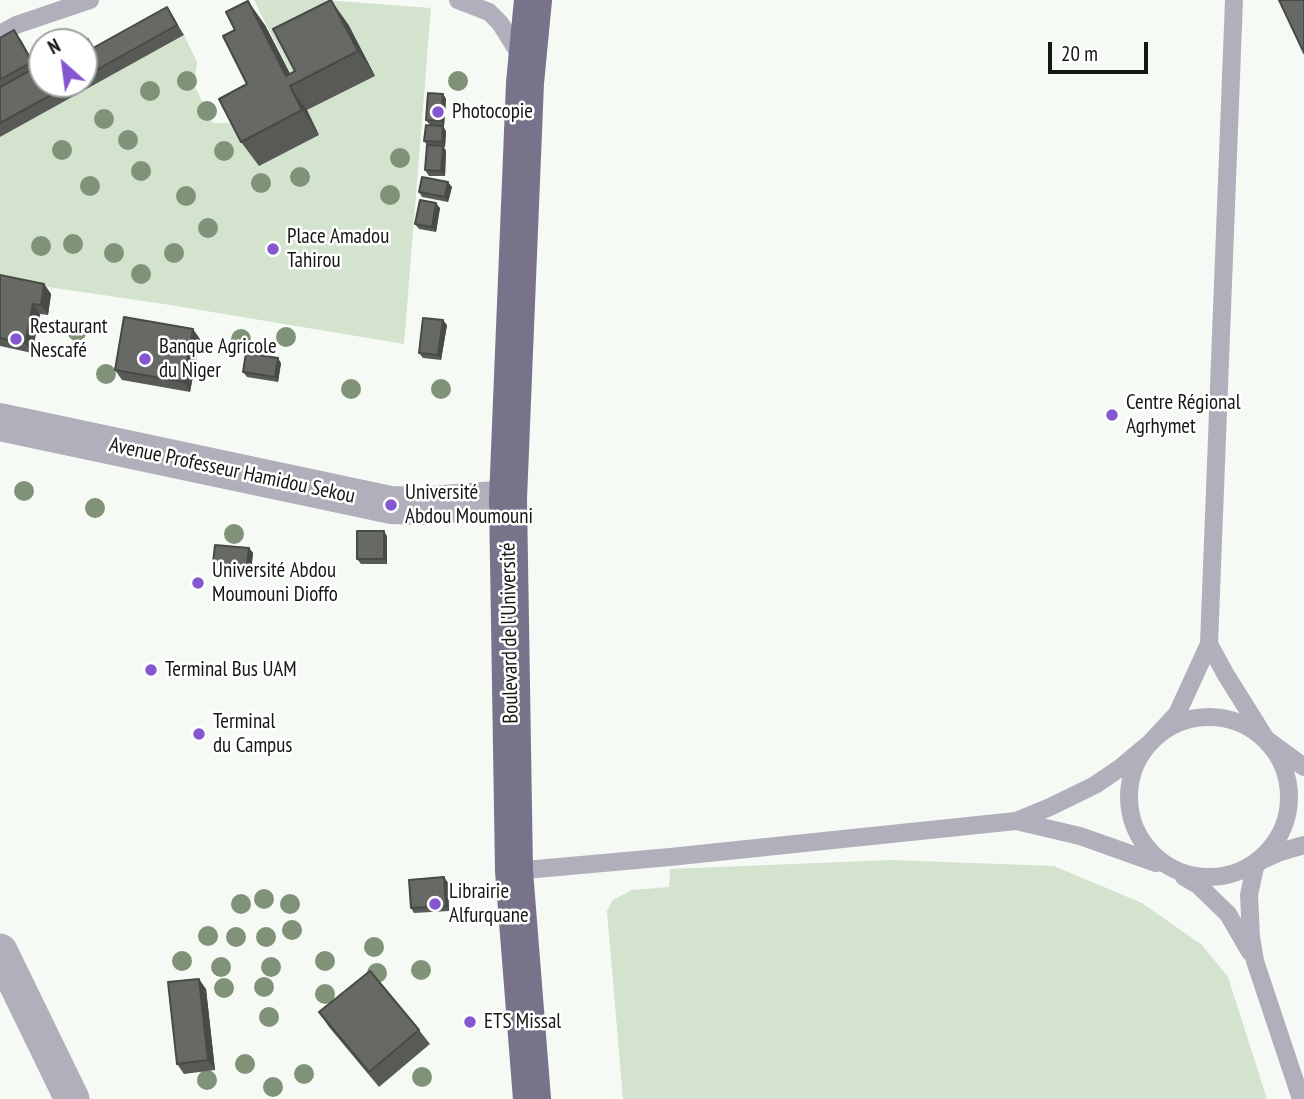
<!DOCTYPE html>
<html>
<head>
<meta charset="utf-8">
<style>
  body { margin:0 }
  #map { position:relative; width:1304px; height:1099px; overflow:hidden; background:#f6faf5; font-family:"PT Sans Narrow",sans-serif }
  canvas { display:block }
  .north { position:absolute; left:28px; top:28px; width:70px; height:70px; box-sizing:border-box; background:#fff; border:2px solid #a1a2a1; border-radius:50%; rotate:332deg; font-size:19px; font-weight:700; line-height:28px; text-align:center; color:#151715 }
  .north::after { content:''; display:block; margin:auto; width:24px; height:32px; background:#8457d1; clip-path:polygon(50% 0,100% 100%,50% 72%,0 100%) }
  .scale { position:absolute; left:1048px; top:42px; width:100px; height:32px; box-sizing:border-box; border:4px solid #151715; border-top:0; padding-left:9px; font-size:21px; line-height:24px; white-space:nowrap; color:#151715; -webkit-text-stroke:5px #fff; paint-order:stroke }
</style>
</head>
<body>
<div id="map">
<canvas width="1304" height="1099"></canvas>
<div class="north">N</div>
<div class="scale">20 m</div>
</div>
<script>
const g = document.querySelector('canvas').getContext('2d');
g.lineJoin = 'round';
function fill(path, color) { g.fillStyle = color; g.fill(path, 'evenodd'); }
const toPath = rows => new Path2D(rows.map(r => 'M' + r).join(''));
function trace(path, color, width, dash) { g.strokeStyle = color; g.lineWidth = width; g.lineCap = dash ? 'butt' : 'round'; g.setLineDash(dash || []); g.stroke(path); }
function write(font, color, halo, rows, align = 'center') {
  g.font = font + ' "PT Sans Narrow",sans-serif'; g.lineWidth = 5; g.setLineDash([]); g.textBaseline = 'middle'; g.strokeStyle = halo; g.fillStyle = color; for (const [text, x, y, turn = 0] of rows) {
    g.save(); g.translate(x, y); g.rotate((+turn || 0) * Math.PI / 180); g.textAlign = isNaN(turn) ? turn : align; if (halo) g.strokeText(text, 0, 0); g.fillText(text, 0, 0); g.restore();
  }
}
fill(toPath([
  [254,0,325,0,431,8,404,344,164,304,0,280,0,137,184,35,197,62,194,85,213,123,236,123,319,135,307,110,375,75,304,100],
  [891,860,1054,866,1142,903,1202,945,1228,977,1267,1099,623,1099,607,911,613,900,632,890,669,887,670,869]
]), '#d4e3ce');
trace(toPath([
  [458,0,489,12,500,23,517,50,519,60],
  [0,34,16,25,90,0],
  [1209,644,1226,675,1266,739,1304,767],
  '1129 797a80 80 0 1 1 160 0a80 80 0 1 1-160 0Z',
  [1016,821,1080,836,1156,863],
  [514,871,670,857,1016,821,1050,807,1095,785,1120,768,1150,743,1177,714,1209,644,1234,0],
  [1184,877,1198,885,1228,914,1250,952],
  [1301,1099,1255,961,1251,937,1249,895,1255,867,1260,861,1280,852,1304,845]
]), '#b2afbd', 18);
trace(toPath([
  [0,951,72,1099]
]), '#b2afbd', 35);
trace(toPath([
  [0,422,391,505,419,506,508,499]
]), '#b2afbd', 38);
trace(toPath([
  [532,1099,514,871,508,499,525,83,533,0]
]), '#78728b', 38);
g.fillStyle = '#809278';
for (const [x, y] of [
  [187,81],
  [458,81],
  [150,91],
  [207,111],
  [104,119],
  [128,140],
  [62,150],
  [224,151],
  [400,158],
  [141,171],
  [300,177],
  [261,183],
  [90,186],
  [390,195],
  [186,196],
  [208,228],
  [73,244],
  [41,246],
  [114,253],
  [174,253],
  [141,274],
  [77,331],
  [286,337],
  [241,339],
  [106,374],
  [351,389],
  [441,389],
  [24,491],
  [95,508],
  [234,534],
  [264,899],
  [241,904],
  [290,904],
  [292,930],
  [208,936],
  [236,937],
  [266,937],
  [374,947],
  [182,961],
  [325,961],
  [221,967],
  [271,967],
  [421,970],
  [377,973],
  [264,987],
  [224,988],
  [325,994],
  [269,1017],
  [245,1064],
  [304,1074],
  [422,1077],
  [207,1080],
  [273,1087]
]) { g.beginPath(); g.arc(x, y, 10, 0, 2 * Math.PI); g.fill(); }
fill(toPath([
  [167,7,184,35,0,137,0,38,21,40,36,67,42,84,84,84,84,42,88,39,94,48],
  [348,24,375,76,307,110,319,135,259,166,241,142,247,84,265,25,290,74,295,71],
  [443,94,446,99,444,126,431,125,446,131,445,147,444,147,446,151,445,176,429,176,425,170,427,145,424,141,430,125,426,120],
  [452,187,448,202,422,197,419,192],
  [440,208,436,232,419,229,415,224],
  [0,275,44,284,51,294,48,315,40,314,32,353,0,346],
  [447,325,441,360,423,358,419,353],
  [200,339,190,392,122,380,115,370],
  [281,363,278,382,247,377,243,372],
  [387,536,387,564,361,564,357,559],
  [249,548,253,553,251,571,217,568,213,563],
  [444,877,448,883,449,911,414,913,411,908],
  [206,989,215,1070,184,1074,177,1064],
  [319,1012,419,1030,430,1044,379,1087,329,1027]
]), '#585a56');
fill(toPath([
  [331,0,348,24,375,76,358,51],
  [248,1,265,25,295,83,286,76],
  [14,30,21,40,39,72,32,62],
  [290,86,307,110,319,135,302,110],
  [443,94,446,99,444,126,441,121],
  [443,126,446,131,445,147,442,142],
  [443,146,446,151,445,176,441,171],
  [448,182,452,187,448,202,445,197],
  [436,203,440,208,436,232,432,227],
  [44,284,51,294,48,315,41,305],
  [33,304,40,314,32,353,25,343],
  [443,320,447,325,441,360,438,355],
  [193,329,200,339,190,392,183,382],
  [278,358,281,363,278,382,275,377],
  [384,531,387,536,387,564,384,559],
  [249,548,253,553,251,571,247,566],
  [444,877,448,883,449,911,446,906],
  [199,979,206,989,215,1070,208,1060]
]), '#474a46');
const building = toPath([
  [331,0,358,51,290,86,302,110,241,142,219,99,247,84,223,36,235,30,226,12,248,1,286,76,295,71,273,29,331,0],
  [1279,0,1304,0,1304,53,1279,0],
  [167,7,177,25,84,77,84,42,82,42,88,39,93,48,167,7],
  [14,30,32,62,0,80,0,38,14,30],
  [42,64,42,84,71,84,0,123,0,87,42,64],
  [428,93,443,94,441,121,426,120,428,93],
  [426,125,443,126,442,142,424,141,426,125],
  [427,145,443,146,441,171,425,170,427,145],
  [422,177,448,182,445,197,419,192,422,177],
  [420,200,436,203,432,227,415,224,420,200],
  [0,275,44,284,41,305,33,304,25,343,0,338,0,275],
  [124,317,193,329,183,382,115,370,124,317],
  [423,318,443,320,438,355,419,353,423,318],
  [246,353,278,358,275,377,243,372,246,353],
  [357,531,384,531,384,559,357,559,357,531],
  [215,545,249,548,247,566,213,563,215,545],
  [444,877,446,906,411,908,409,880,444,877],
  [370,971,419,1030,369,1072,319,1012,370,971],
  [199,979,208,1060,177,1064,168,982,199,979]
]);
fill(building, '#666964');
trace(building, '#474a46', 2);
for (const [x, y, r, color] of [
  [438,112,7,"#8457d1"],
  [273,249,7,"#8457d1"],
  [16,339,7,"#8457d1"],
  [145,359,7,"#8457d1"],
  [1112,415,7,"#8457d1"],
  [391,505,7,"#8457d1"],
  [198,583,7,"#8457d1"],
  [151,670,7,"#8457d1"],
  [199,734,7,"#8457d1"],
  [435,904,7,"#8457d1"],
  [470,1022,7,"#8457d1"]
]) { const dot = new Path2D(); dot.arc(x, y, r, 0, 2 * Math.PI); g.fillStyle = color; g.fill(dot); trace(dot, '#fff', 2.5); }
write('21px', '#151715', '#fff', [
  ["Photocopie",452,112],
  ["Place Amadou",287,237],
  ["Tahirou",287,261],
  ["Restaurant",30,327],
  ["Nescafé",30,351],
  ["Banque Agricole",159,347],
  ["du Niger",159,371],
  ["Centre Régional",1126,403],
  ["Agrhymet",1126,427],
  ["Université",405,493],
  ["Abdou Moumouni",405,517],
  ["Université Abdou",212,571],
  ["Moumouni Dioffo",212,595],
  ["Terminal Bus UAM",165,670],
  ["Terminal",213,722],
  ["du Campus",213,746],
  ["Librairie",449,892],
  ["Alfurquane",449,916],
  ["ETS Missal",484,1022]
], 'left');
write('21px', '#151715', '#fff', [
  ["Avenue Professeur Hamidou Sekou",232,471,12],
  ["Boulevard de l'Université",510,633,-91]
]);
</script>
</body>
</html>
